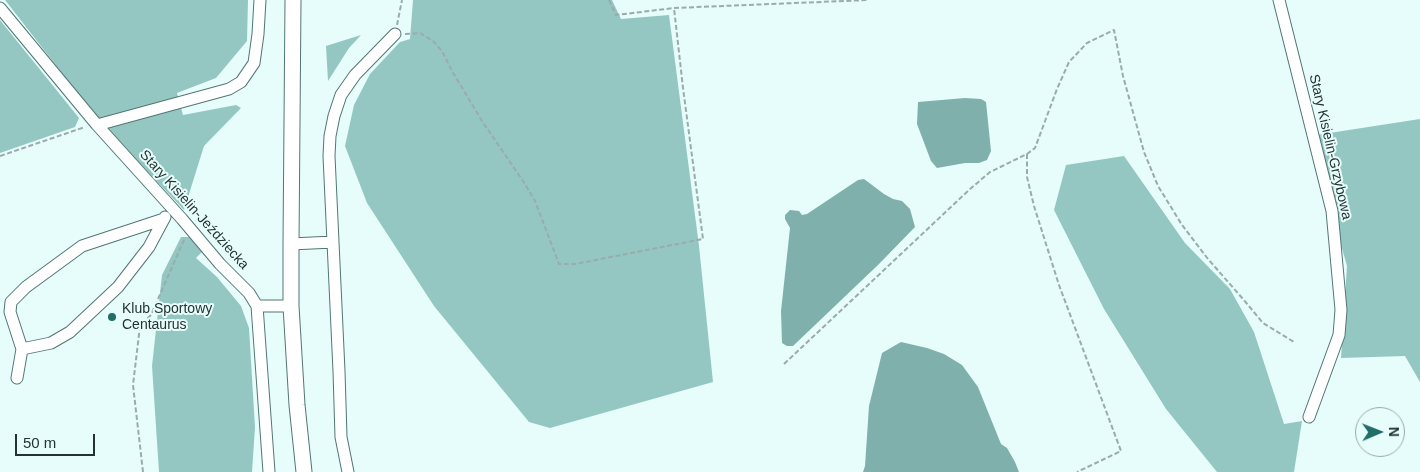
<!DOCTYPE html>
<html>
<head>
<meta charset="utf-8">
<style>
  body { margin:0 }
  #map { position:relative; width:1420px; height:472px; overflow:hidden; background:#e6fdfb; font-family:Arial,sans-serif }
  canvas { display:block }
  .north { position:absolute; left:1355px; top:407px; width:50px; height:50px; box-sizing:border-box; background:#e6fdfb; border:1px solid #98acab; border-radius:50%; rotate:89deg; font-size:14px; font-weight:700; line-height:20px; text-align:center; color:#243332 }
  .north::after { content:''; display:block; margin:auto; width:18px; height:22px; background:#226d68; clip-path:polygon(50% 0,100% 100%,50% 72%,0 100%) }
  .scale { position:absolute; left:15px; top:434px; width:80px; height:22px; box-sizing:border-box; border:2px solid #243332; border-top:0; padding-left:6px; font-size:15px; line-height:18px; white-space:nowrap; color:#243332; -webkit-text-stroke:4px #e6fdfb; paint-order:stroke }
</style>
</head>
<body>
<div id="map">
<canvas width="1420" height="472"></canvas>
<div class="north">N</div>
<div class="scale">50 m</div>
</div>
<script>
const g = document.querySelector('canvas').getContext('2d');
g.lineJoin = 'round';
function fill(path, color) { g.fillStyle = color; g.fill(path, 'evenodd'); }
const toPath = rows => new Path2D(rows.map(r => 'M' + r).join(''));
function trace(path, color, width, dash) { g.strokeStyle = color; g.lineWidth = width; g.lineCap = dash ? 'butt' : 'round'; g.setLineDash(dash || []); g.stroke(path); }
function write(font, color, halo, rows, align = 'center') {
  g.font = font + ' Arial,sans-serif'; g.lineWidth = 4; g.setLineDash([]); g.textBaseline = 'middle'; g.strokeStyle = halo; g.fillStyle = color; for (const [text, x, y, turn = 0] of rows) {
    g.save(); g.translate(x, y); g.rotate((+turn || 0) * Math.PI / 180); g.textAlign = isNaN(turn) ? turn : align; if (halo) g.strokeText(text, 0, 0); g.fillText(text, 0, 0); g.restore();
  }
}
fill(toPath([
  [5,0,248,0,247,41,216,78,177,93,183,115,236,105,241,108,204,146,184,210,97,118],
  [413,0,612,0,621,19,669,15,699,246,713,382,550,428,529,422,434,306,367,203,345,146,354,105,370,74,400,42,410,39],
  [0,20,79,118,75,127,0,153],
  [361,35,349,48,328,81,326,46],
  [1420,119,1420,382,1405,356,1341,358,1347,266,1310,136],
  [1124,156,1185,243,1230,289,1254,332,1284,424,1302,421,1294,472,1217,472,1166,409,1104,309,1054,210,1066,165],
  [181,237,192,237,204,250,196,258,217,277,241,306,249,328,255,427,252,472,159,472,152,366,162,275]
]), '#95c7c2');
fill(toPath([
  [965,98,981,99,986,102,991,151,987,160,979,163,965,163,937,168,931,161,917,124,918,102],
  [864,179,884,194,893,199,902,201,910,209,915,227,879,264,793,346,787,346,782,343,781,311,790,228,785,219,785,215,790,210,799,211,802,215,807,214,858,180],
  [901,342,927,348,944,354,962,365,978,387,1001,444,1007,448,1015,462,1019,472,863,472,865,466,869,406,882,353]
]), '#80b0ac');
const minor = toPath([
  [1279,0,1332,211,1341,310,1339,335,1309,417],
  [0,8,97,125,182,219,220,264,249,293,257,306,269,472],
  [97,125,229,89,241,82,254,63,258,34,260,0],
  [291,244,333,242],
  [257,306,291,306],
  [22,349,51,343,70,332,118,287,149,247,165,217],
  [17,378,22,349,10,312,11,302,26,287,82,246,164,219],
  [348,472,341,437,339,371,329,156,330,136,334,116,341,95,355,75,395,34]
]);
const major = toPath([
  [293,0,291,244,291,306,297,405,304,472]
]);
trace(minor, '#527673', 13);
trace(major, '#527673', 17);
trace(toPath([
  [609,0,616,15,674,8,868,0],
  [397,25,402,0],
  [405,34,420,33,433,41,442,51,452,71,482,121,523,181,535,201,559,264,575,264,703,239,683,88,674,8],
  [1027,154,1027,177,1034,206,1059,285,1121,451,1077,472],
  [0,156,85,127],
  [784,364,969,190,990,172,1027,154,1035,148,1057,89,1069,62,1087,43,1114,30,1123,76,1144,152,1158,186,1182,225,1208,259,1243,299,1263,323,1294,342],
  [143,472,133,385,140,326,151,315,184,240]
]), '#99acab', 2, [5, 2.5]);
trace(minor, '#fff', 11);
trace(major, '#fff', 15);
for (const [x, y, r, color] of [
  [112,317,5,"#226d68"]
]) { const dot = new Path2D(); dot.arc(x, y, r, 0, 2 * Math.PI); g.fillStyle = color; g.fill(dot); trace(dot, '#e6fdfb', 2); }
write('14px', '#243332', '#e6fdfb', [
  ["Stary Kisielin-Grzybowa",1330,147,77],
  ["Stary Kisielin-Jeździecka",194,210,48]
]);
write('14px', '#243332', '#e6fdfb', [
  ["Klub Sportowy",122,309],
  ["Centaurus",122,325]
], 'left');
</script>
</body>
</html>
